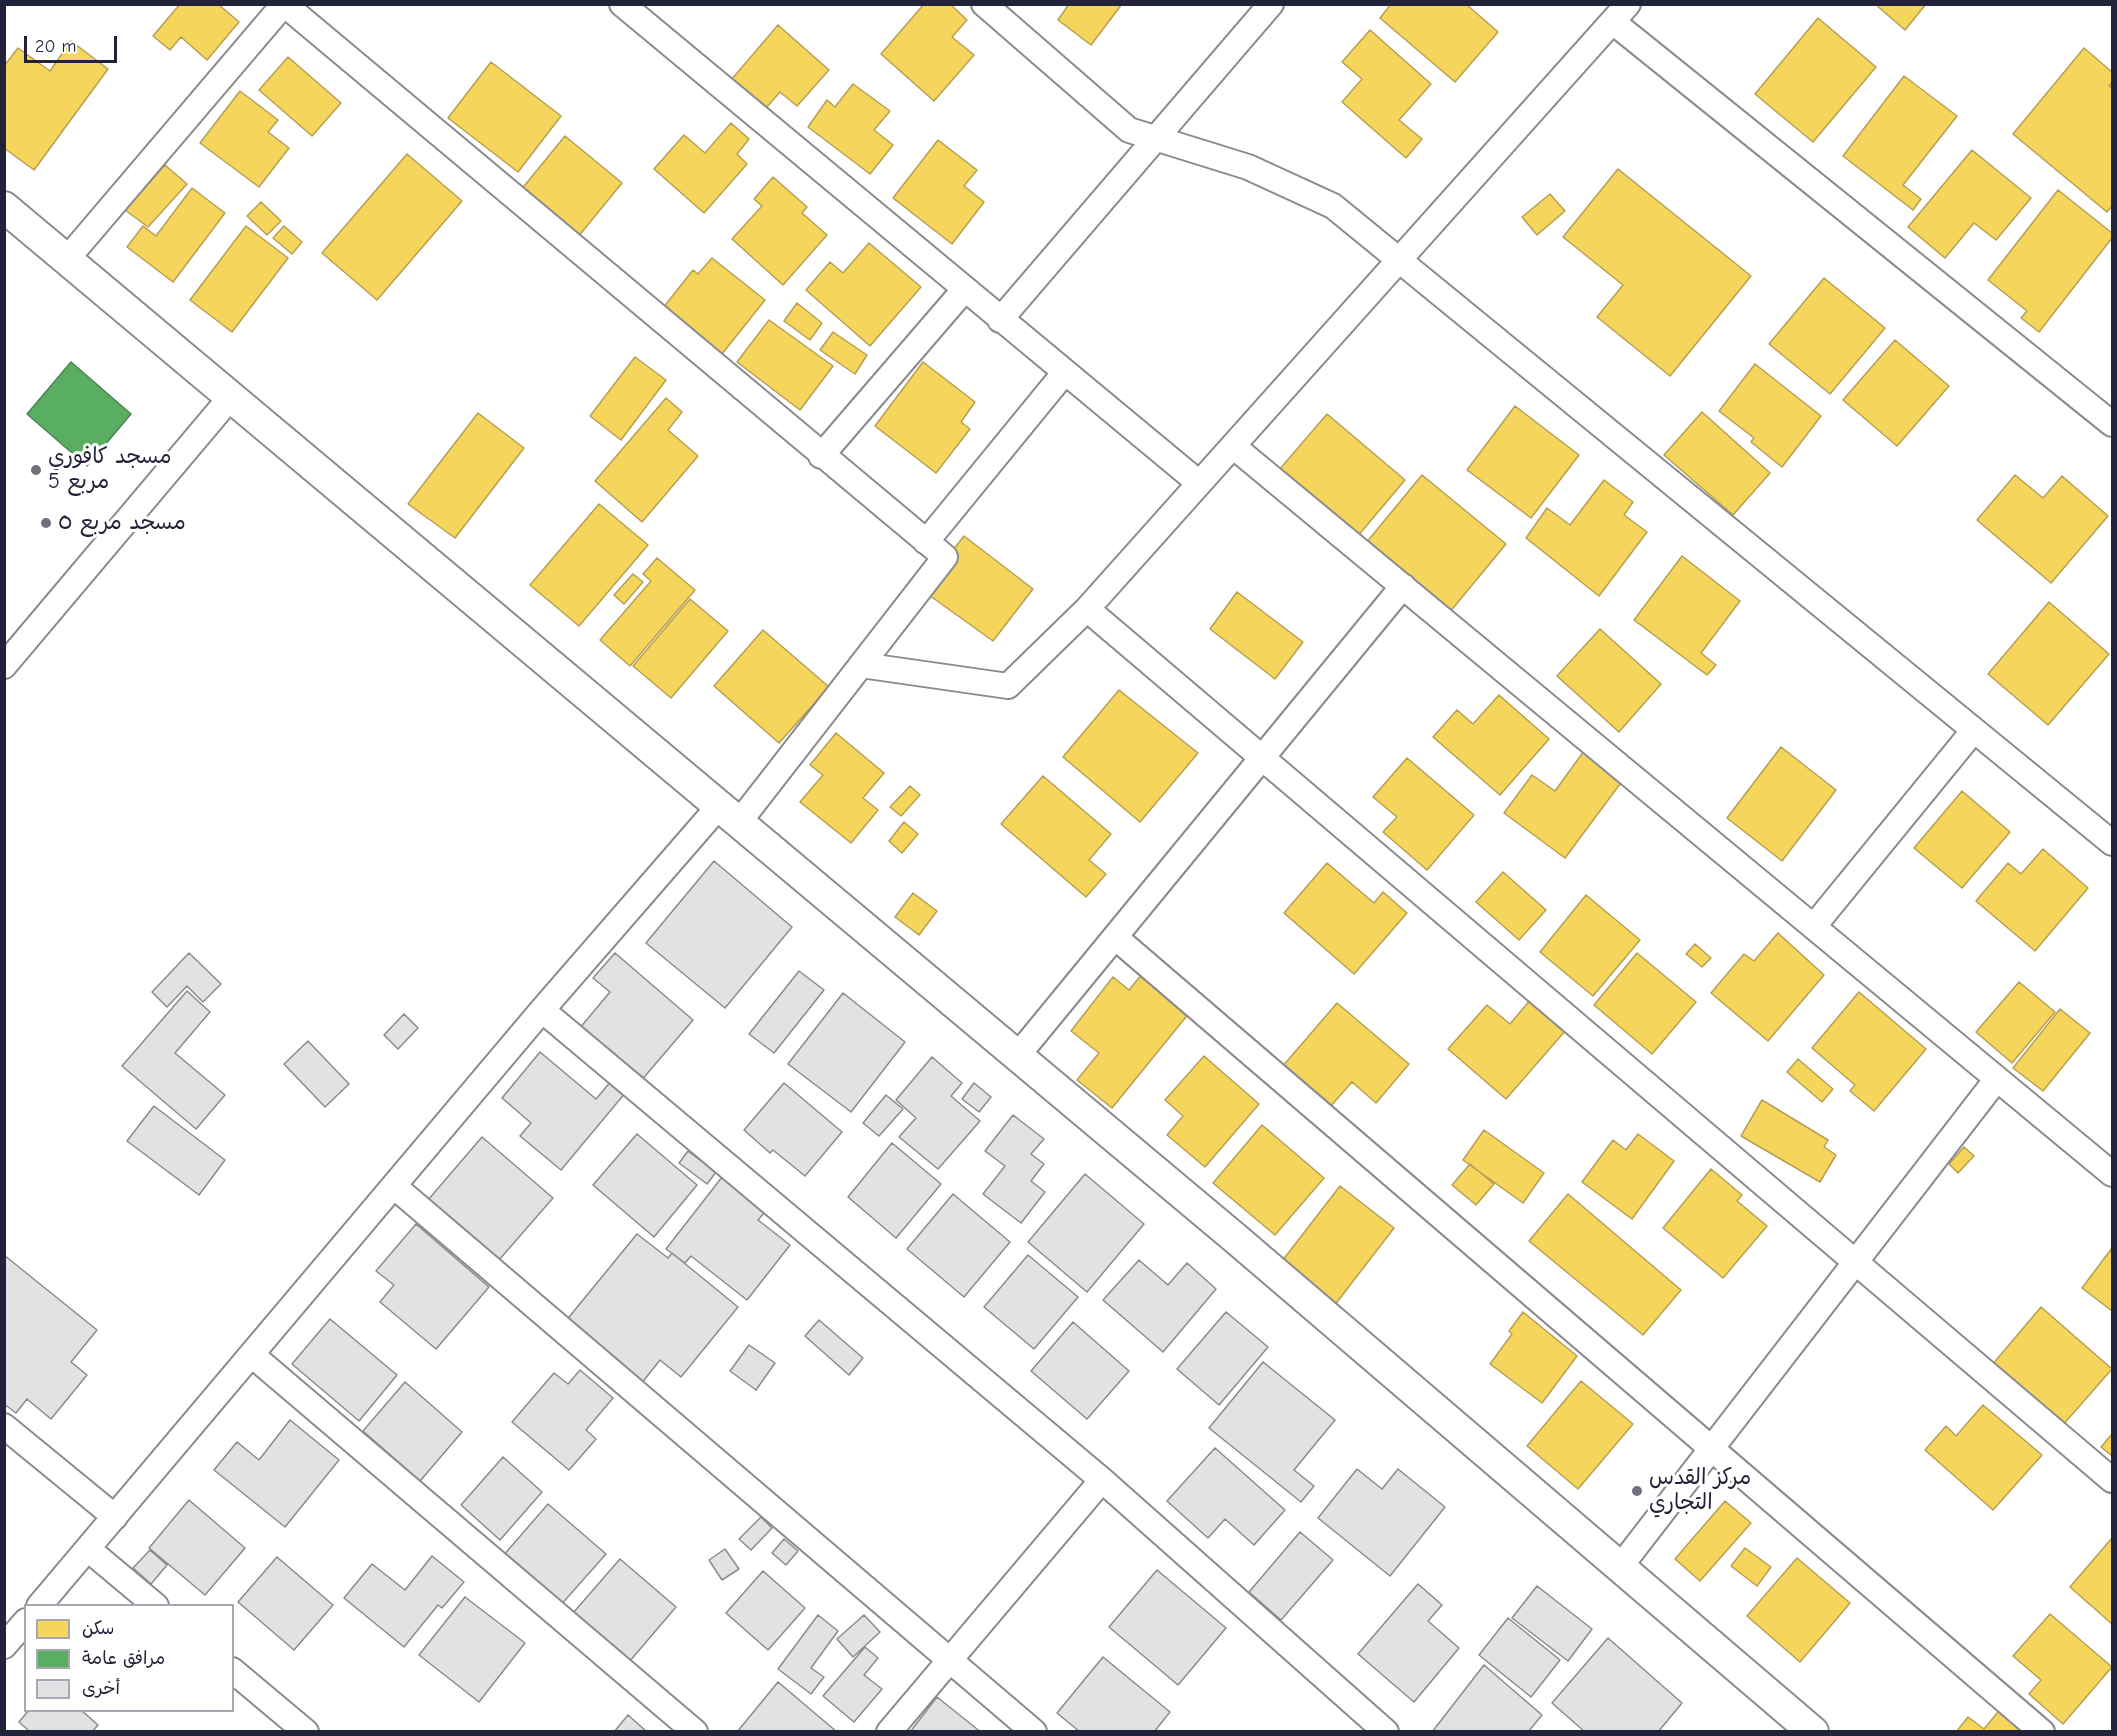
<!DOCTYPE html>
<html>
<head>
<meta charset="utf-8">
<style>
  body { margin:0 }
  #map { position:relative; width:2117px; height:1736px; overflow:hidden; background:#fff; font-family:"Comic Neue","Playpen Sans Arabic",sans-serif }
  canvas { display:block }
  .frame { position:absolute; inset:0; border:6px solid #22223b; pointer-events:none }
  .legend { position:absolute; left:24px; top:1604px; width:210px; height:108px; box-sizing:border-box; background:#fff; border:2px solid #a7a7b1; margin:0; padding:8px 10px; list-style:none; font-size:18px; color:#22223b }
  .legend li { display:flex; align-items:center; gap:12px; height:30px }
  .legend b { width:30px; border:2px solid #a7a7b1 }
  .scale { position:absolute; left:24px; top:36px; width:93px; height:27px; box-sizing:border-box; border:3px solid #22223b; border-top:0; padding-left:8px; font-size:18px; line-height:21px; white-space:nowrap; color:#22223b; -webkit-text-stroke:4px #fff; paint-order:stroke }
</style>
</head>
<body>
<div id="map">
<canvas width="2117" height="1736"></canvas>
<div class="frame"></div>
<ul class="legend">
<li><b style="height:16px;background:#f6d55c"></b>سكن</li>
<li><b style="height:16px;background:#5aae61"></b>مرافق عامة</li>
<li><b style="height:16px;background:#e2e2e4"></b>أخرى</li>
</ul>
<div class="scale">20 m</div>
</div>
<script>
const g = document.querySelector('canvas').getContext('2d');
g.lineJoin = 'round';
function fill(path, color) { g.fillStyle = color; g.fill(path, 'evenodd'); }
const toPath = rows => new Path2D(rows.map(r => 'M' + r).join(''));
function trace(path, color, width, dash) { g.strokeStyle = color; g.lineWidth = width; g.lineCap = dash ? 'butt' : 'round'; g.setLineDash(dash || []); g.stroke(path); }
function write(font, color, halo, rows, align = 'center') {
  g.font = font + ' "Comic Neue","Playpen Sans Arabic",sans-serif'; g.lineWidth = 6; g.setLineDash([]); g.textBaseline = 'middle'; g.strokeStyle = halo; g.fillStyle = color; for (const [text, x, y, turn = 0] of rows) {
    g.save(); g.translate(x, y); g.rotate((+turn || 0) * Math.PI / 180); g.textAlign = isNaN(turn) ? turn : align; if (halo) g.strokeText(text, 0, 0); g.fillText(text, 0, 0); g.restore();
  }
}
const homes = toPath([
  [180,4,218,4,239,22,207,60,181,37,170,50,153,36,180,4],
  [924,4,950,4,967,20,952,37,974,55,934,101,881,54,924,4],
  [1122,4,1091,45,1058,20,1069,4,1122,4],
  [1391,4,1466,4,1498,32,1455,82,1380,18,1391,4],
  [1875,4,1926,4,1905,30,1875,4],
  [1818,18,1876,67,1813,142,1755,94,1818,18],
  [778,25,829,70,797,106,780,92,760,115,726,86,778,25],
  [1370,30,1431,84,1399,120,1422,139,1406,158,1342,102,1362,79,1342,62,1370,30],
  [71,41,108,69,34,170,4,148,4,66,18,48,50,71,71,41],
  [2084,48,2112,72,2112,82,2109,86,2112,88,2112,206,2107,212,2013,134,2084,48],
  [288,57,341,103,312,136,259,90,288,57],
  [491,62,561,116,518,172,448,118,491,62],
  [1904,76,1957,116,1903,185,1921,199,1913,210,1843,156,1904,76],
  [853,84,890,111,874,130,893,145,870,174,808,127,827,100,835,107,853,84],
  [240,91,278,120,268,132,289,148,259,187,200,143,240,91],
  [731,123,749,139,737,154,747,164,704,213,654,169,684,135,705,153,731,123],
  [565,136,622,183,573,243,516,196,565,136],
  [938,140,977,170,964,186,984,202,952,244,893,198,938,140],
  [1972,150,2031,198,1996,240,1974,223,1945,258,1908,227,1972,150],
  [407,154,462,201,377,300,322,253,407,154],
  [165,165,187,184,148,227,125,210,165,165],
  [1618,169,1751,276,1670,376,1597,317,1623,285,1563,237,1618,169],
  [773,177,807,207,802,213,827,235,783,285,732,239,762,206,754,199,773,177],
  [192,188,225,213,173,282,127,247,143,226,156,236,192,188],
  [2058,190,2112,233,2112,238,2039,332,2021,318,2027,311,1988,280,2058,190],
  [1550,194,1565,211,1537,235,1522,217,1550,194],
  [261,202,281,221,267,235,247,216,261,202],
  [246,226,288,258,232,332,190,300,246,226],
  [284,226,302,242,292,254,273,238,284,226],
  [869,243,921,287,870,346,806,290,830,262,843,273,869,243],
  [712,258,765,300,718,359,659,313,693,270,698,274,712,258],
  [1824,278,1885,328,1830,394,1769,344,1824,278],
  [797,303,822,323,810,340,784,321,797,303],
  [769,320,833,366,800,410,737,362,769,320],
  [833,332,867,355,855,374,820,350,833,332],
  [1895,340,1949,386,1897,446,1843,400,1895,340],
  [635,357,666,380,621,440,590,416,635,357],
  [923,362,975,402,961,422,970,429,936,473,875,426,923,362],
  [1755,364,1821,416,1782,467,1751,442,1754,438,1719,411,1755,364],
  [666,398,682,412,668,430,698,456,642,522,595,481,666,398],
  [1515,406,1579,455,1531,518,1467,470,1515,406],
  [1702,412,1770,473,1733,515,1664,455,1702,412],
  [478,413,524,448,455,538,408,504,478,413],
  [1327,414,1405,480,1357,537,1279,470,1327,414],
  [1422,475,1506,544,1449,613,1366,543,1422,475],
  [2015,475,2043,498,2062,476,2108,516,2051,583,1977,520,2015,475],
  [1604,480,1633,502,1624,515,1647,532,1599,596,1526,538,1547,508,1570,525,1604,480],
  [599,504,648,545,579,626,530,585,599,504],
  [964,536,1033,589,993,641,922,590,964,536],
  [1682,556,1740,601,1701,653,1716,665,1707,675,1634,620,1682,556],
  [657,558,695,590,630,666,600,640,651,581,643,574,657,558],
  [633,574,643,582,624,604,614,595,633,574],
  [1237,592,1303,642,1275,679,1210,629,1237,592],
  [690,599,728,631,671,698,633,666,690,599],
  [2049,602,2109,654,2048,725,1988,674,2049,602],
  [1600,629,1661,684,1619,732,1557,676,1600,629],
  [763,630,829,687,779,743,714,686,763,630],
  [1119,690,1198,753,1140,822,1063,757,1119,690],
  [1499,695,1549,739,1500,795,1433,737,1457,710,1473,724,1499,695],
  [836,733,884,773,863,798,878,810,851,843,800,802,823,775,810,765,836,733],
  [1781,747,1836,790,1782,861,1727,818,1781,747],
  [1584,751,1623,780,1565,858,1504,813,1532,775,1555,791,1584,751],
  [1407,758,1474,815,1427,870,1383,832,1397,817,1373,797,1407,758],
  [1043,776,1111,834,1089,860,1106,874,1086,897,1001,824,1043,776],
  [910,786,920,795,901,816,890,807,910,786],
  [1962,791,2010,832,1962,888,1914,848,1962,791],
  [904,822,918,834,902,853,889,841,904,822],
  [2043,849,2088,888,2035,951,1976,901,2008,863,2021,874,2043,849],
  [1327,863,1374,903,1383,892,1407,913,1354,974,1284,913,1327,863],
  [1503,872,1546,910,1519,940,1476,902,1503,872],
  [913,893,937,911,919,935,895,917,913,893],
  [1586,895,1640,940,1593,996,1540,952,1586,895],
  [1778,933,1824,975,1768,1041,1711,993,1744,954,1754,961,1778,933],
  [1695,944,1711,958,1702,967,1686,954,1695,944],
  [1637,953,1696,1002,1652,1054,1594,1005,1637,953],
  [1142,974,1190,1012,1112,1108,1077,1080,1099,1053,1071,1031,1113,977,1129,990,1142,974],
  [2019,982,2055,1012,2012,1063,1976,1032,2019,982],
  [1859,992,1926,1049,1874,1111,1850,1091,1855,1085,1812,1048,1859,992],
  [1531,999,1566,1030,1506,1099,1448,1049,1487,1005,1510,1024,1531,999],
  [1337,1003,1409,1064,1376,1103,1352,1082,1330,1107,1282,1067,1337,1003],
  [2060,1009,2090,1033,2043,1091,2013,1068,2060,1009],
  [1204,1056,1259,1104,1205,1167,1167,1135,1183,1116,1165,1100,1204,1056],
  [1798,1059,1833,1089,1822,1102,1787,1072,1798,1059],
  [1762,1100,1828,1140,1824,1147,1836,1155,1820,1182,1741,1136,1762,1100],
  [1262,1125,1324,1178,1275,1235,1213,1183,1262,1125],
  [1484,1130,1544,1173,1523,1203,1463,1160,1484,1130],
  [1638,1134,1674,1161,1632,1219,1582,1182,1613,1140,1626,1150,1638,1134],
  [1964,1147,1974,1156,1958,1173,1949,1164,1964,1147],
  [1470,1164,1494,1184,1476,1205,1452,1185,1470,1164],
  [1711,1169,1742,1195,1737,1201,1767,1226,1723,1278,1663,1228,1711,1169],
  [1340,1186,1394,1228,1334,1306,1279,1265,1340,1186],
  [1568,1194,1681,1290,1643,1335,1529,1241,1568,1194],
  [2112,1248,2112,1311,2082,1288,2112,1248],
  [2041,1307,2112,1369,2062,1426,1992,1365,2041,1307],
  [1523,1312,1577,1356,1542,1403,1490,1364,1512,1334,1509,1331,1523,1312],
  [1581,1381,1633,1424,1578,1489,1527,1446,1581,1381],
  [1983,1405,2042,1455,1993,1510,1925,1450,1946,1426,1956,1436,1983,1405],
  [2112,1434,2112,1456,2101,1447,2112,1434],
  [1725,1501,1751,1523,1700,1581,1675,1559,1725,1501],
  [2112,1538,2112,1624,2070,1587,2112,1538],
  [1745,1548,1771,1567,1757,1586,1731,1566,1745,1548],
  [1797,1558,1850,1603,1800,1662,1747,1616,1797,1558],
  [2050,1614,2112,1667,2063,1724,2029,1694,2041,1680,2013,1656,2050,1614],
  [2002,1707,2032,1732,1956,1732,1968,1717,1984,1729,2002,1707]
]);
fill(homes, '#f6d55c');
trace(homes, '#b69f52', 1.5);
const public = toPath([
  [71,362,131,414,87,466,27,414,71,362]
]);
fill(public, '#5aae61');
trace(public, '#498456', 1.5);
const building = toPath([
  [714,861,792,927,725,1008,646,943,714,861],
  [189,953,221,984,203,1002,187,986,167,1007,152,992,189,953],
  [615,953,693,1020,640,1082,579,1029,610,992,593,978,615,953],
  [799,971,824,990,774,1053,749,1034,799,971],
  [187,991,210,1012,175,1053,225,1095,196,1129,122,1066,187,991],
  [843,993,905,1042,851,1112,788,1064,843,993],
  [404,1014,418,1028,398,1049,384,1035,404,1014],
  [308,1041,349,1084,325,1107,284,1064,308,1041],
  [540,1052,596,1099,612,1080,626,1092,561,1170,520,1136,531,1123,502,1098,540,1052],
  [932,1057,962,1083,951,1096,980,1121,938,1169,899,1137,916,1118,896,1100,932,1057],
  [784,1083,842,1132,805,1176,773,1150,770,1153,744,1130,784,1083],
  [974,1083,991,1097,979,1112,962,1099,974,1083],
  [886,1095,903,1109,879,1136,863,1123,886,1095],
  [154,1106,225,1160,199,1195,127,1141,154,1106],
  [1013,1115,1044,1139,1031,1154,1044,1164,1031,1181,1045,1192,1021,1223,983,1194,1005,1166,985,1151,1013,1115],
  [637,1134,697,1185,654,1237,593,1185,637,1134],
  [482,1137,553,1198,499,1260,428,1200,482,1137],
  [892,1143,941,1184,896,1238,848,1197,892,1143],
  [688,1151,716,1172,707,1184,679,1163,688,1151],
  [726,1172,770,1206,758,1220,790,1245,747,1300,691,1256,685,1263,666,1249,726,1172],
  [1085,1174,1144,1224,1087,1292,1028,1242,1085,1174],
  [953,1194,1010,1242,964,1297,907,1249,953,1194],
  [416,1224,489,1287,436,1349,380,1302,394,1285,376,1271,416,1224],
  [637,1234,668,1258,672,1253,738,1307,681,1377,660,1360,641,1384,565,1322,637,1234],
  [4,1255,97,1330,71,1362,87,1375,51,1419,27,1399,16,1413,4,1404,4,1255],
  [1028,1255,1078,1297,1034,1349,984,1307,1028,1255],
  [1139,1260,1168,1285,1187,1263,1216,1289,1163,1352,1103,1300,1139,1260],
  [1226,1312,1268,1347,1219,1405,1177,1369,1226,1312],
  [330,1319,397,1375,359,1421,292,1364,330,1319],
  [819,1320,863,1358,849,1375,805,1336,819,1320],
  [1073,1322,1129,1371,1087,1419,1031,1371,1073,1322],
  [749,1345,775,1363,756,1390,730,1371,749,1345],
  [1263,1362,1335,1420,1294,1470,1314,1486,1301,1502,1209,1428,1263,1362],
  [580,1370,613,1398,586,1430,596,1439,569,1470,512,1422,554,1373,568,1384,580,1370],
  [405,1382,462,1432,420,1481,363,1431,405,1382],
  [290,1420,339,1460,285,1527,214,1470,237,1442,259,1460,290,1420],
  [1215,1448,1285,1510,1254,1545,1225,1519,1208,1538,1167,1501,1215,1448],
  [503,1457,542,1492,500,1540,461,1505,503,1457],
  [1357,1469,1382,1489,1398,1469,1445,1507,1390,1576,1318,1518,1357,1469],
  [189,1500,245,1548,205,1595,149,1548,189,1500],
  [548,1504,606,1554,559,1607,502,1557,548,1504],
  [761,1517,772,1528,751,1550,739,1539,761,1517],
  [1300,1532,1333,1560,1281,1620,1249,1592,1300,1532],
  [784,1539,798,1551,786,1565,772,1553,784,1539],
  [725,1549,739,1569,722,1580,709,1560,725,1549],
  [150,1550,167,1565,151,1584,133,1568,150,1550],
  [432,1556,464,1582,442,1608,438,1605,404,1647,344,1598,372,1564,405,1590,432,1556],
  [277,1557,333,1605,294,1650,238,1602,277,1557],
  [620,1559,676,1607,629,1662,573,1613,620,1559],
  [1157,1570,1226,1628,1178,1685,1109,1627,1157,1570],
  [763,1571,805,1608,768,1650,726,1613,763,1571],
  [1418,1584,1442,1605,1428,1621,1459,1648,1414,1702,1358,1654,1418,1584],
  [1537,1586,1592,1629,1568,1661,1512,1618,1537,1586],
  [465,1597,525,1643,479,1702,419,1655,465,1597],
  [818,1615,838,1631,811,1668,824,1677,811,1694,778,1669,818,1615],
  [864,1615,880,1632,853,1657,837,1639,864,1615],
  [1508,1618,1560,1660,1531,1697,1479,1655,1508,1618],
  [1608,1638,1682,1703,1658,1732,1585,1732,1552,1703,1608,1638],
  [865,1647,878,1658,864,1675,882,1689,854,1722,823,1696,865,1647],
  [1103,1657,1170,1712,1154,1732,1080,1732,1057,1713,1103,1657],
  [1484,1665,1542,1715,1528,1732,1432,1732,1484,1665],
  [778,1682,837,1732,737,1732,778,1682],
  [937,1697,977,1729,981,1732,910,1732,937,1697],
  [29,1710,81,1710,98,1725,92,1732,30,1732,19,1722,29,1710],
  [628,1715,647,1732,614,1732,628,1715]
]);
fill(building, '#e2e2e4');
trace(building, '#8a8a8f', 1.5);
const minor = toPath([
  [284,4,945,557,740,821],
  [622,4,1199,483],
  [984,4,1129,130,1248,167,1333,206,2112,843],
  [1613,22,2112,424],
  [67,259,284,4],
  [1000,320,1271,4],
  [1233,446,2112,1174],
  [821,456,964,290],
  [926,542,1065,372],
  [1087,609,2112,1480],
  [861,665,1008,686,1087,609,1628,4],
  [4,666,230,398],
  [1814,926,1974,730],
  [1115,937,2042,1732],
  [542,1010,1102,1480,1386,1732],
  [1018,1055,1403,586],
  [395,1187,1034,1732],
  [252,1355,695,1732],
  [4,1426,115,1517],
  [88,1549,156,1606],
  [1620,1567,1996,1080],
  [39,1606,542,1010,720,805],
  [4,1646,26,1621],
  [232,1670,306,1732],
  [889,1732,1102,1480]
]);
const tertiary = toPath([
  [4,207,1235,1238,1813,1732]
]);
trace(minor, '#8a8a8f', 28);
trace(tertiary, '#8a8a8f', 34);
trace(minor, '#fff', 24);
trace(tertiary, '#fff', 30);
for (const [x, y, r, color] of [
  [36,470,6,"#6f6f80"],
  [46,523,6,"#6f6f80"],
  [1637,1491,6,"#6f6f80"]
]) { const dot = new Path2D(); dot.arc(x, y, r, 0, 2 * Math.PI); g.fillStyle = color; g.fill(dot); trace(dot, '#fff', 2); }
write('22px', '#22223b', '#fff', [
  ["مسجد كافوري",48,457],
  ["مربع 5",48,482],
  ["مسجد مربع ٥",58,523],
  ["مركز القدس",1649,1478],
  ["التجاري",1649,1503]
], 'left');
</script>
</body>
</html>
